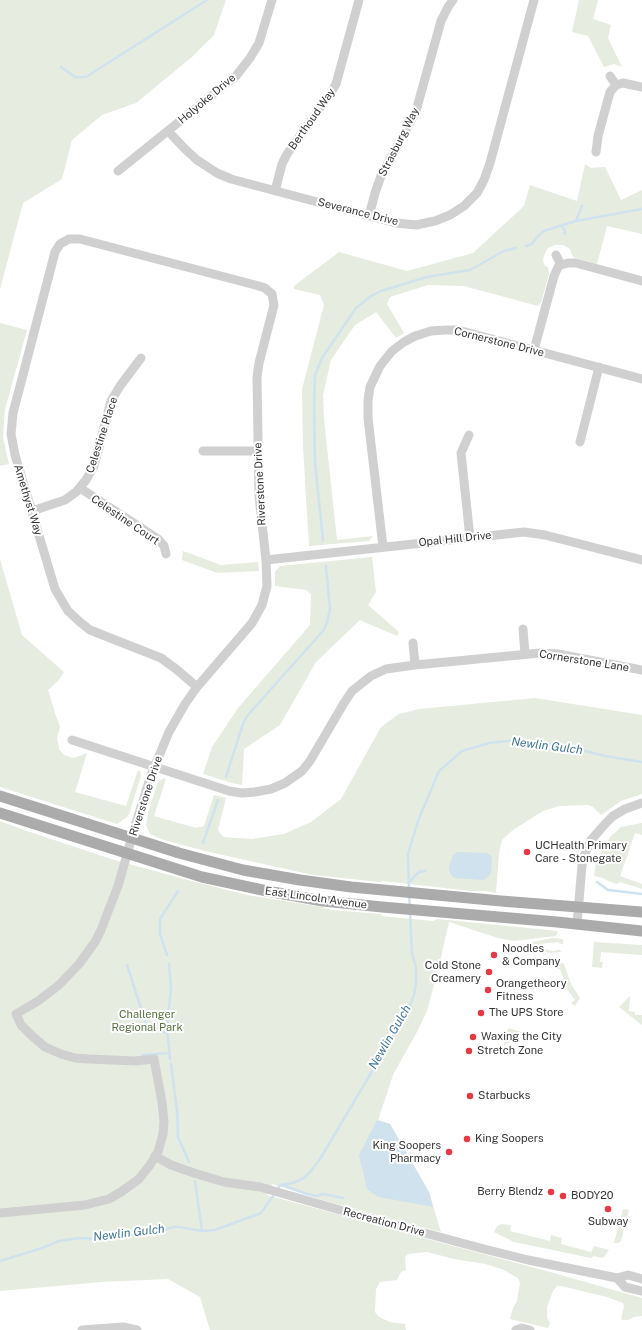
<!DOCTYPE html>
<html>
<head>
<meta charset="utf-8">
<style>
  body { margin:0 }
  canvas { display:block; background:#fff }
</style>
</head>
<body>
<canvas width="642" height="1330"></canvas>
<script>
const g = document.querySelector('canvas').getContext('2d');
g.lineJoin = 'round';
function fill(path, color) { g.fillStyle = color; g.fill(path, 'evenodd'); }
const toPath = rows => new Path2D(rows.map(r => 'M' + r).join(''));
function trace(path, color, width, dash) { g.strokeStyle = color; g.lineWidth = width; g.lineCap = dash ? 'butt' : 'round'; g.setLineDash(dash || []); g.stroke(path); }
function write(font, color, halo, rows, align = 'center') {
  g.font = font + ' "Public Sans",sans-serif'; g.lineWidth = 4; g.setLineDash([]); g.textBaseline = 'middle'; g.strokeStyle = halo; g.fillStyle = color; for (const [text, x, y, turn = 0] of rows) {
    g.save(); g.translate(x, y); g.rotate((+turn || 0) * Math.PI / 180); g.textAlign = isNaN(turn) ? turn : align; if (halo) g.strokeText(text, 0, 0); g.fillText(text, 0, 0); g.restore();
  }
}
fill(toPath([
  [0,0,226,0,214,35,192,57,136,103,102,115,72,140,62,179,23,203,0,289],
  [579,0,598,0,593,19,611,25,608,38,622,67,614,64,604,67,588,36,572,32],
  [585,164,591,168,605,167,621,200,642,190,642,234,607,226,597,264,573,257,570,249,563,245,555,245,548,248,544,255,543,261,545,266,548,267,549,274,541,303,539,304,538,306,464,286,428,285,390,297,387,304,404,333,396,338,376,312,355,325,331,360,323,395,324,419,337,540,373,536,369,541,309,546,303,447,302,389,324,305,320,295,294,289,294,286,339,252,407,271,473,253,524,206,530,185,577,201],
  [0,323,27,330,5,409,4,421,3,438,9,464,0,466],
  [183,551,221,565,258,562,259,571,217,573,182,560],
  [372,557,376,592,368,605,399,632,397,636,360,620,316,662,280,725,244,749,242,785,232,783,203,774,212,747,238,708,310,625,311,594,306,590,275,586,275,572,280,566],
  [0,559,22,635,64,672,59,680,48,690,56,716,60,727,57,738,59,749,64,755,73,758,77,757,87,753,75,792,126,806,138,770,140,771,141,776,129,814,127,817,117,824,0,787],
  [535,698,642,715,642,794,621,801,601,815,593,807,588,805,559,806,543,811,513,830,502,840,499,853,496,893,486,891,471,891,383,881,380,882,313,875,205,851,164,840,150,834,146,825,148,813,158,782,164,778,166,779,154,816,196,828,204,826,214,795,226,798,218,830,223,837,252,839,284,834,311,822,341,799,381,727,399,714,419,709],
  [0,821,24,830,111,859,180,878,247,895,322,907,331,910,381,914,382,916,433,921,437,919,558,931,556,936,514,941,498,938,449,922,438,970,427,1011,418,1030,393,1075,378,1120,390,1124,429,1192,441,1232,322,1200,272,1184,267,1195,442,1243,543,1270,642,1298,642,1316,634,1317,628,1320,623,1320,621,1319,624,1306,623,1303,607,1297,561,1286,557,1286,553,1291,547,1307,547,1318,550,1323,548,1328,510,1319,513,1308,517,1301,520,1283,518,1278,502,1269,485,1264,454,1259,427,1252,408,1254,405,1257,406,1270,401,1272,397,1280,380,1282,376,1289,375,1312,379,1317,390,1322,405,1324,406,1330,210,1330,200,1297,168,1279,102,1282,0,1291],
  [642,823,642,835,635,833,620,876,642,884,642,889,620,882,617,884,606,880,603,878,594,876,596,862,600,853,611,836,621,827],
  [552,938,563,939,563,944,561,944,558,942,539,944,539,948,553,951,559,950,562,952,550,953,522,946,523,944],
  [594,942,642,945,642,955,601,952,600,962,603,962,602,968,592,967],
  [560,962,564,964,571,984,580,998,575,1006,571,1003,575,1000,567,989,560,969,555,969,555,965],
  [630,996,629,1011,635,1012,635,1015,642,1015,642,1025,619,1007],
  [508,1028,525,1033,503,1046,506,1037],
  [623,1209,629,1210,621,1241,618,1243,614,1243],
  [502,1224,511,1225,510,1231,550,1241,551,1235,562,1238,561,1244,591,1252,594,1246,609,1250,604,1257,601,1258,594,1256,591,1258,514,1242,494,1232,497,1226]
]), '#e6ecdf');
fill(toPath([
  [458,852,487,853,490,855,492,858,491,872,488,877,484,880,454,878,450,873,449,867,453,855],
  [377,1120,390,1124,429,1192,433,1207,379,1197,372,1193,367,1189,359,1155]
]), '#cfe2ee');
trace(toPath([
  [61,67,75,77,86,77,207,0],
  [576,221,582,206],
  [562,226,565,231,565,234],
  [526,246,532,244,538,236,544,231,576,221,642,209],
  [323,541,315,462,314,407,315,375,322,358,356,308,371,296,381,291,427,277,470,270,504,251,516,248],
  [226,777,243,724,247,716,323,631,327,623,330,609,326,566],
  [203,843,218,800],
  [409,882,419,872,425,871],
  [597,882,608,890,642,894],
  [409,889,408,854,418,821,439,771,462,751,489,743,518,740,565,746,605,756,642,762],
  [409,896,410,907],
  [167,955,160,934,160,919,178,891],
  [169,964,171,988,167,1027,170,1059],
  [127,965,147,1027,167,1033],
  [143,1055,169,1053],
  [171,1064,177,1110,178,1137,189,1162],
  [195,1181,202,1231],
  [283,1185,307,1194,316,1196,323,1194,343,1198],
  [0,1261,42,1248,59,1241,79,1238,98,1239,158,1231,174,1227,180,1227,202,1231,215,1230,261,1213,273,1196,280,1185,293,1183,304,1178,311,1171,320,1159,377,1063,409,1008,414,995,416,982,416,967,412,954,410,912]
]), '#cfe2ee', 2.5);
trace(toPath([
  [610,76,616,85],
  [168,131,185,149,197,160,217,173,231,179,396,223,416,225,435,221,450,215,464,206,477,193,484,180,490,163,534,0],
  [596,152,598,136,610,92,616,85,623,83,642,87],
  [118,171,236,76,250,58,259,43,272,0],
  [275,191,282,164,287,154,330,94,336,84,359,0],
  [369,216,375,193,381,176,416,111,441,21,448,7,453,0],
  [556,255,561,265],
  [534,350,554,276,558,267,561,265,568,263,576,263,642,281],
  [469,435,461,453,470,538],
  [580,442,599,367],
  [203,451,258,451],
  [80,488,158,539,164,546,166,554],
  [32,511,65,500,76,492,86,480,94,466,111,401,120,386,141,358],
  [383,547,368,418,368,400,370,387,380,366,392,351,404,342,415,336,431,331,445,330,458,330,642,379],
  [266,560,524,532,545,535,642,560],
  [523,629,525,654],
  [413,643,415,665],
  [72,740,229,791,242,793,255,792,271,789,285,783,302,771,310,761,344,703,352,691,371,676,386,669,415,665,540,653,558,654,642,670],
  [577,925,582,865,584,856,591,840,606,823,613,816,625,809,642,803],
  [155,1156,171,1165,194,1173,224,1182,260,1187,347,1212,484,1249,528,1260,617,1278,628,1275,642,1279],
  [0,1213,85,1205,109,1199,121,1192,139,1179,150,1165,158,1152,163,1134,164,1122,162,1102,154,1059,135,1061,89,1059,75,1058,61,1054,45,1047,30,1034,21,1025,16,1014,38,1001,59,985,79,964,95,942,101,930,118,886,135,826,151,775,169,732,185,704,197,687,252,623,262,605,267,586,266,560,259,496,257,377,259,363,274,305,272,294,265,288,259,286,80,239,69,239,60,244,55,252,13,413,11,434,15,455,55,589,68,611,80,622,90,630,161,658,176,669,197,687],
  [617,1278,625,1287,642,1291],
  [82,1330,123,1327,137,1330],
  [516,1330,522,1328,530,1330]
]), '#d0d0d0', 9);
trace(toPath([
  [0,796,179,853,243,870,300,880,351,887,501,901,642,912],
  [0,813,202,877,267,891,323,901,382,907,557,922,642,931]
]), '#ababab', 11);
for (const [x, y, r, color] of [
  [527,852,4,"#e63946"],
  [494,955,4,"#e63946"],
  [489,972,4,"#e63946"],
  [488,990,4,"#e63946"],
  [481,1013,4,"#e63946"],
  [473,1037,4,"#e63946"],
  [469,1051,4,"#e63946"],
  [470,1096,4,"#e63946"],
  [467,1139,4,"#e63946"],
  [449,1152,4,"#e63946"],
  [551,1192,4,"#e63946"],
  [563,1196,4,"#e63946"],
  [608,1209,4,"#e63946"]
]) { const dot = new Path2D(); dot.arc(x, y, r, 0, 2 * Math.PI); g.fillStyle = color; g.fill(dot); trace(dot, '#fff', 1.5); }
write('11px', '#333', '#fff', [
  ["Holyoke Drive",207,99,-40],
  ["Berthoud Way",312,119,-55],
  ["Strasburg Way",399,142,-63],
  ["Severance Drive",358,212,14],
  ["Cornerstone Drive",499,342,14],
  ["Celestine Place",102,435,-72],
  ["Riverstone Drive",260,484,-93],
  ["Amethyst Way",28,500,73],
  ["Celestine Court",125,520,34],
  ["Opal Hill Drive",455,539,-6],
  ["Cornerstone Lane",584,661,9],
  ["Riverstone Drive",146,796,-72],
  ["East Lincoln Avenue",316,898,8],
  ["Recreation Drive",384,1222,15]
]);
write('11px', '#333', '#fff', [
  ["UCHealth Primary",535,846],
  ["Care - Stonegate",535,859],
  ["Noodles",502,949],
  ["& Company",502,962],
  ["Cold Stone",481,966,"right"],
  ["Creamery",481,979,"right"],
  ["Orangetheory",496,984],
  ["Fitness",496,997],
  ["The UPS Store",489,1013],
  ["Waxing the City",481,1037],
  ["Stretch Zone",477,1051],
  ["Starbucks",478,1096],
  ["King Soopers",475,1139],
  ["King Soopers",441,1146,"right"],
  ["Pharmacy",441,1159,"right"],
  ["Berry Blendz",543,1192,"right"],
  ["BODY20",571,1196],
  ["Subway",608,1222,"center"]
], 'left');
write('11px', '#56703f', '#fff', [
  ["Challenger",147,1015],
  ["Regional Park",147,1028]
]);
write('italic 12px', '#3f7597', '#fff', [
  ["Newlin Gulch",547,746,7],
  ["Newlin Gulch",390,1037,-60],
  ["Newlin Gulch",129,1233,-7]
]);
</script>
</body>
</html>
